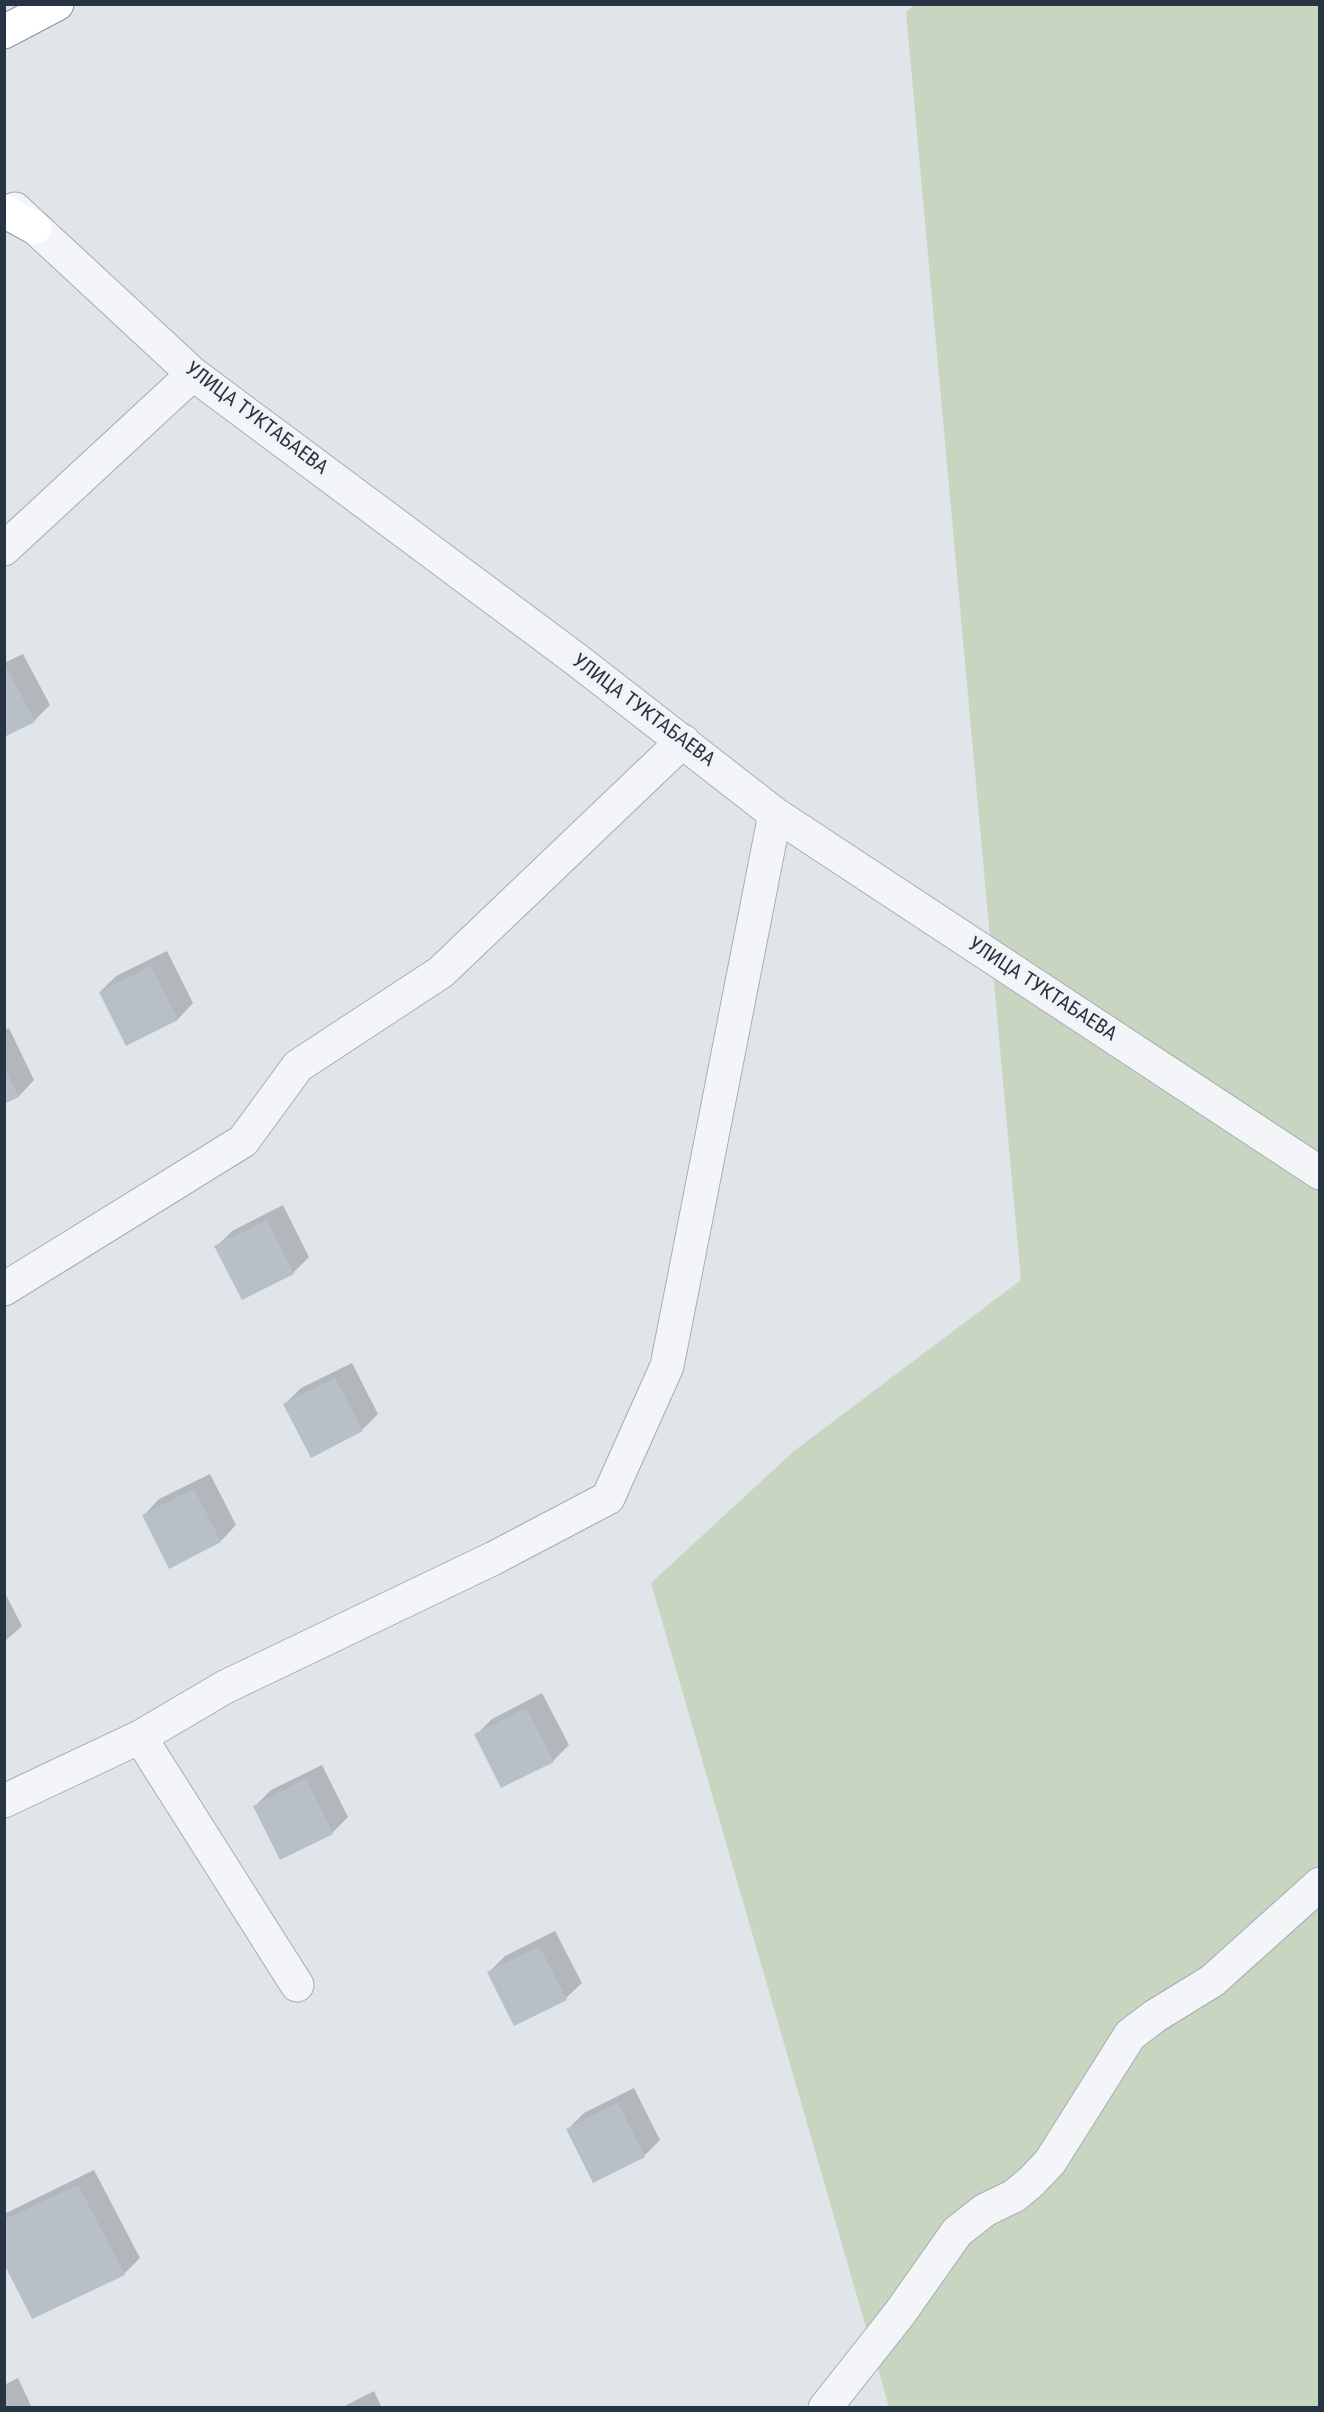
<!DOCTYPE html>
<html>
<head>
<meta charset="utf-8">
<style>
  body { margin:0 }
  #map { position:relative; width:1324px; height:2412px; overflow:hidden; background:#e0e5ea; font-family:"Roboto Condensed",sans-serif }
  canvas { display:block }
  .frame { position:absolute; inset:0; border:6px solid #273443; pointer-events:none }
</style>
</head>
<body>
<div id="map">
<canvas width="1324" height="2412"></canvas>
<div class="frame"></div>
</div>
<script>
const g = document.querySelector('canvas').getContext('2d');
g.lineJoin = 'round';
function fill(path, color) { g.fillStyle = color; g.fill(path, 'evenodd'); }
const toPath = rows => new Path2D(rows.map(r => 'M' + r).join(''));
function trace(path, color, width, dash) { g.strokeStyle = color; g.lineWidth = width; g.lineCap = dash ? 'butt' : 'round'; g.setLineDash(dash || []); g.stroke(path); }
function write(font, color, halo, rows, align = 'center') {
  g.font = font + ' "Roboto Condensed",sans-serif'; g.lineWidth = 6; g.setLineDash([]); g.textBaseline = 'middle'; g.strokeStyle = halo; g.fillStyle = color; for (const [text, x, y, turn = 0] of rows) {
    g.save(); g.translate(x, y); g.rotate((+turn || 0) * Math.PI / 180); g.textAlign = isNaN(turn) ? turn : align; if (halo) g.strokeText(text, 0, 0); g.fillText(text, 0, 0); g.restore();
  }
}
fill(toPath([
  [916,4,1319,5,1319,2407,889,2407,651,1583,794,1451,1021,1280,906,12]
]), '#c8d5c1');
fill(toPath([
  [23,654,50,705,34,721,4,736,4,663],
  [167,951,193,1003,178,1019,126,1044,100,992,116,976],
  [9,1028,34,1080,19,1096,4,1103,4,1030],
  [283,1205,309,1257,293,1273,216,1247,232,1231],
  [352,1363,378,1414,362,1430,285,1404,301,1388],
  [210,1474,236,1525,221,1541,144,1515,159,1499],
  [4,1591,22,1626,4,1642],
  [542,1693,569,1745,553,1761,476,1735,492,1719],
  [322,1765,348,1817,332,1833,255,1806,271,1790],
  [555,1931,582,1983,566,1998,489,1972,505,1956],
  [634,2088,660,2140,644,2156,568,2129,584,2113],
  [94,2170,140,2258,124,2274,4,2261,4,2214],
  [18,2378,32,2408,4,2408,4,2385],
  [374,2391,382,2408,341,2408]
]), '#0003');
fill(toPath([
  [7,668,35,722,4,737,4,670],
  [151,966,178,1020,126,1046,99,992],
  [4,1067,19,1097,4,1104],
  [267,1220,294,1274,242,1300,214,1246],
  [335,1378,363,1431,311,1458,283,1404],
  [194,1489,221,1542,169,1569,142,1515],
  [526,1708,554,1762,501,1788,474,1734],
  [306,1779,333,1834,280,1860,253,1806],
  [539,1946,567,2000,514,2026,487,1972],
  [618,2103,645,2157,593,2183,566,2129],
  [78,2185,125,2275,32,2319,4,2264,4,2220]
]), '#b7bfc8');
const minor = toPath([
  [15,209,193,374,577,660,775,814,1320,1173],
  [4,549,193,374],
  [4,1289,243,1141,298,1066,441,972,683,741],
  [140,1737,297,1985],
  [4,1801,140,1737,225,1687,494,1558,608,1498,667,1366,775,814],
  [825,2408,900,2313,957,2232,985,2210,1014,2196,1031,2182,1050,2162,1130,2035,1155,2016,1212,1981,1320,1884]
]);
const highway = toPath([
  [4,32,57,4],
  [4,211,35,228]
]);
trace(minor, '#a5acb5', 35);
trace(highway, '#8694a2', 35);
trace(minor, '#f3f5f8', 33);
trace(highway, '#fff', 33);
write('20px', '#273443', '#f0f4f7', [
  ["УЛИЦА ТУКТАБАЕВА",256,419,37],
  ["УЛИЦА ТУКТАБАЕВА",643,711,37],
  ["УЛИЦА ТУКТАБАЕВА",1042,990,33]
]);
</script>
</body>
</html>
